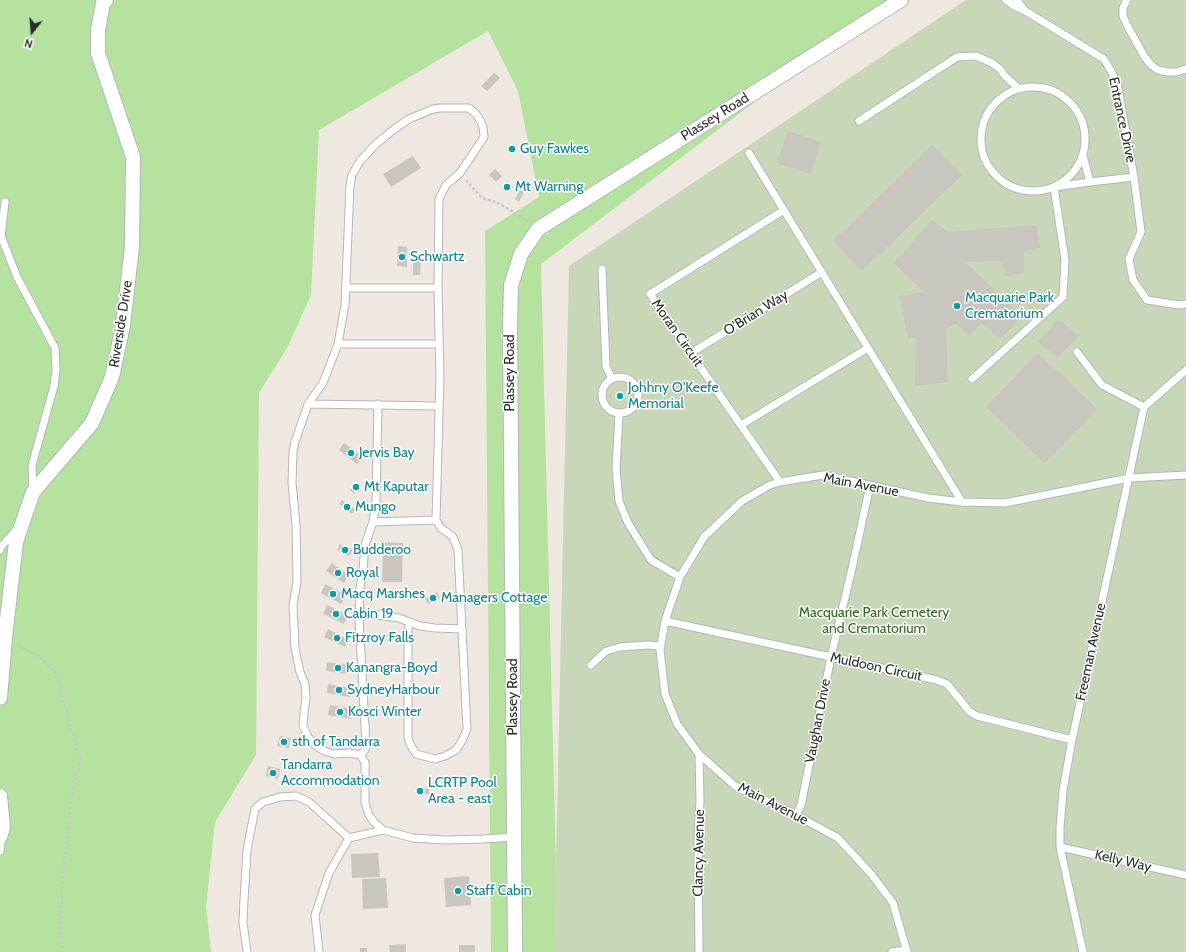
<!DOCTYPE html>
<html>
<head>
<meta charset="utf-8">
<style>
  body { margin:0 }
  #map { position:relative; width:1186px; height:952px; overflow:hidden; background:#eee8e0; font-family:Cabin,sans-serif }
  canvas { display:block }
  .north { position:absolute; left:12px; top:12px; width:40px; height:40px; -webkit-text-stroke:3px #fff; paint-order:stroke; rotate:197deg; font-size:11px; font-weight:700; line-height:16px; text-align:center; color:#2d2d2d }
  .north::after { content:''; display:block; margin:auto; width:14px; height:18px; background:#2d2d2d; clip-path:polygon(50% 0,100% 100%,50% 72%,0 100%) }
</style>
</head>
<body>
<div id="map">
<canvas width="1186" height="952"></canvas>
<div class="north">N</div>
</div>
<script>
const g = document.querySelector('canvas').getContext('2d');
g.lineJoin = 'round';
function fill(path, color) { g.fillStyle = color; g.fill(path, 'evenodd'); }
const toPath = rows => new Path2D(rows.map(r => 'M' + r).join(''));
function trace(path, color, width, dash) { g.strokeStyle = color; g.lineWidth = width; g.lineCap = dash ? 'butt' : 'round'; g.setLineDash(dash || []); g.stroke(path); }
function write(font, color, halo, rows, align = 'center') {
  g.font = font + ' Cabin,sans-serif'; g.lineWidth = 3; g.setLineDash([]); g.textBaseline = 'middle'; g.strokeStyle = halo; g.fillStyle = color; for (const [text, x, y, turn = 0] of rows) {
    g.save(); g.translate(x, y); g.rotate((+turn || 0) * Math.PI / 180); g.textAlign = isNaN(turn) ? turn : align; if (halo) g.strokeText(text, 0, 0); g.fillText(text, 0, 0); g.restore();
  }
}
fill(toPath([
  [0,0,889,0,541,264,558,952,491,952,485,231,539,197,518,91,488,31,319,130,311,295,288,346,259,393,256,755,215,822,206,907,211,952,0,952]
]), '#b5e29e');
fill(toPath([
  [966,0,1186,0,1186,952,554,952,569,266]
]), '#c7d7b7');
fill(toPath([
  [494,73,500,78,487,91,481,86],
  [788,131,821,142,811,174,777,163],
  [932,145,962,175,862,271,833,241],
  [516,146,517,151,508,152,507,147],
  [413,156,421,168,391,187,383,174],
  [495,169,502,176,496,182,489,175],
  [507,181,513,186,507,192,501,188],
  [520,190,524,192,519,202,515,199],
  [932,220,948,232,1037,225,1040,248,1024,251,1024,273,1005,276,1002,261,965,262,1022,316,1000,339,982,323,969,336,956,323,946,329,948,382,915,386,916,337,908,339,900,296,924,292,894,263],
  [398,246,407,247,407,267,397,266],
  [413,256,421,256,420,275,413,275],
  [1059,319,1078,336,1057,358,1038,341],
  [1038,353,1097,409,1045,463,986,407],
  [344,443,363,457,357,464,339,450],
  [357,482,361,485,354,493,350,490],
  [342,500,355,509,352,514,339,504],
  [383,542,403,543,402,582,382,582],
  [340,544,353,550,349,556,337,550],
  [332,563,349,575,344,583,326,571],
  [325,584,346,595,341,604,321,593],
  [437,592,440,598,428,604,425,599],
  [327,605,348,615,344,624,323,614],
  [328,629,349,640,345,647,324,637],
  [327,662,350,665,349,674,326,671],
  [328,684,352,688,350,697,327,693],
  [330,705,353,709,351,719,328,715],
  [280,736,291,738,289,748,277,746],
  [268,766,280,769,278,779,266,776],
  [417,788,429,789,429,794,417,793],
  [378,853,380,877,352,878,351,854],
  [469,876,471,905,446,907,444,878],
  [386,878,388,908,363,909,362,879],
  [406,944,406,952,390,952,389,945],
  [459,945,475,945,475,952,459,952],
  [360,948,367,948,367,952,360,952]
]), '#c9c5bf');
const lane = toPath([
  [1006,0,1014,6,1027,12,1104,59,1111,71,1117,83,1134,177,1141,232,1129,259,1133,280,1147,300,1179,305,1186,304],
  [1017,0,1025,11],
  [1127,0,1123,8,1123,16,1127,25,1144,56,1151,65,1158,70,1168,72,1176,72,1186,69],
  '981 139a52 52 0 1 1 104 0a52 52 0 1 1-104 0Z',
  [859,121,957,57,976,56,992,63,1000,69,1005,76,1018,88],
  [749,153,962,502],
  [1083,156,1090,182],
  [5,202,1,236,17,277,55,348,56,370,54,386,32,465,33,490],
  [602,269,606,366,612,379],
  [346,288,438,288],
  [338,344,439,344],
  [1077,352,1102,385,1144,407],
  [691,353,822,272],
  '602 395a18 18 0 1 1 36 0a18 18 0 1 1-36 0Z',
  [972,379,1063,297,1065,260,1054,187,1090,182,1134,177],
  [308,404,439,406],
  [619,414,616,469,619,501,628,523,651,560,680,577],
  [741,425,868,348],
  [780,482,650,294,784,210],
  [373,522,436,520],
  [0,550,0,548,16,530],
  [359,615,370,614,399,618,420,626,435,628,462,629],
  [665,621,937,680,947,684,970,712,977,716,1072,740],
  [410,622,408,630,408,738,410,744,416,754,435,759,445,756,456,750,462,741,467,729,458,550,453,537,441,528,436,520,440,377,438,288,439,199,446,185,460,173,484,137,483,127,480,120,476,114,469,108,440,108,433,109,409,119,393,130,376,144,360,161,352,175,350,186,345,305,338,344,323,383,308,404,295,442,293,452,292,483,296,524,297,582,293,605,295,649,300,672,305,684,306,698,304,713,303,726,308,737,315,745,324,751,334,754,349,753,360,755,365,762,365,803,369,815,374,822,383,830,413,838,445,840,483,839,514,837],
  [591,665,606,651,620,647,647,645,661,646],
  [360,755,365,750,366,744,359,619,360,588,363,570,365,545,373,522,376,502,378,404],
  [796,815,801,805,831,657,853,564,870,485],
  [1060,847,1186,875],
  [0,851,2,835],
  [247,952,243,922,244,900,247,850,255,809,263,802,280,797,296,796,309,802,349,838],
  [319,952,315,915,329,873,349,838,383,830],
  [699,952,698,840,700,801,699,754],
  [892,952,907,950],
  [907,952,893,903,872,875,838,838,796,815,735,786,699,754,677,724,665,694,660,650,665,621,680,577,704,537,742,501,770,485,780,482,823,475,928,498,962,502,1005,503,1129,478,1186,475],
  [1083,952,1060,847,1060,828,1063,790,1072,740,1144,407,1186,370]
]);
const street = toPath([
  [0,698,5,637,16,542,33,492,92,423,112,377,123,325,132,247,133,157,98,53,98,30,103,3,106,0],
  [0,796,3,827,0,837],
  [515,952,510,326,511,285,521,254,538,229,901,0]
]);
trace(lane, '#b3b6bf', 9);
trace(street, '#b3b6bf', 16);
trace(toPath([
  [466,180,482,198,496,202,507,208,528,222],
  [18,645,42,659,55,672,80,760,71,800,62,887,61,938,63,952]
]), '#c8c8c8', 2.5, [3, 2]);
trace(lane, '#fff', 7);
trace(street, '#fff', 14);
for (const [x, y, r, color] of [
  [512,149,4,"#0f9aa8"],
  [507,187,4,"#0f9aa8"],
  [402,257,4,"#0f9aa8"],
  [957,306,4,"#0f9aa8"],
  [620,396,4,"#0f9aa8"],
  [351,453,4,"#0f9aa8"],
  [356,487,4,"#0f9aa8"],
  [347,507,4,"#0f9aa8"],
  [345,550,4,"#0f9aa8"],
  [338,573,4,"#0f9aa8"],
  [333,594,4,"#0f9aa8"],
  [433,598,4,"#0f9aa8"],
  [336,614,4,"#0f9aa8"],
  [337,638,4,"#0f9aa8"],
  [338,668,4,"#0f9aa8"],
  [339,690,4,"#0f9aa8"],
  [340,712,4,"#0f9aa8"],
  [284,742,4,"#0f9aa8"],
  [273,773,4,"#0f9aa8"],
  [420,791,4,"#0f9aa8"],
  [458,891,4,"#0f9aa8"]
]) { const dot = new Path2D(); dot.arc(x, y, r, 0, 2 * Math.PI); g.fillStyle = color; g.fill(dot); trace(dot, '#fff', 1.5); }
write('14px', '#2d2d2d', '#fff', [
  ["Plassey Road",715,117,-32],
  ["Entrance Drive",1122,120,78],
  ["O'Brian Way",756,313,-32],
  ["Riverside Drive",121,324,-81],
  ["Moran Circuit",677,333,55],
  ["Plassey Road",510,373,-90],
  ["Main Avenue",861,485,11],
  ["Freeman Avenue",1091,652,-78],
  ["Muldoon Circuit",876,667,12],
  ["Plassey Road",513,697,-90],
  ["Vaughan Drive",818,721,-79],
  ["Main Avenue",773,804,27],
  ["Clancy Avenue",699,853,-89],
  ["Kelly Way",1123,861,13]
]);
write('14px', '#0d838f', '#fff', [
  ["Guy Fawkes",520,149],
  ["Mt Warning",515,187],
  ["Schwartz",410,257],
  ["Macquarie Park",965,298],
  ["Crematorium",965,314],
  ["Johhny O'Keefe",628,388],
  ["Memorial",628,404],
  ["Jervis Bay",359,453],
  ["Mt Kaputar",364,487],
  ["Mungo",355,507],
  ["Budderoo",353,550],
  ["Royal",346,573],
  ["Macq Marshes",341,594],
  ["Managers Cottage",441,598],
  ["Cabin 19",344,614],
  ["Fitzroy Falls",345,638],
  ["Kanangra-Boyd",346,668],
  ["SydneyHarbour",347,690],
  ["Kosci Winter",348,712],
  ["sth of Tandarra",292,742],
  ["Tandarra",281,765],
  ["Accommodation",281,781],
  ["LCRTP Pool",428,783],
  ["Area - east",428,799],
  ["Staff Cabin",466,891]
], 'left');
write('14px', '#2d691d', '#fff', [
  ["Macquarie Park Cemetery",874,613],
  ["and Crematorium",874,629]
]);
</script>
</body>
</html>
